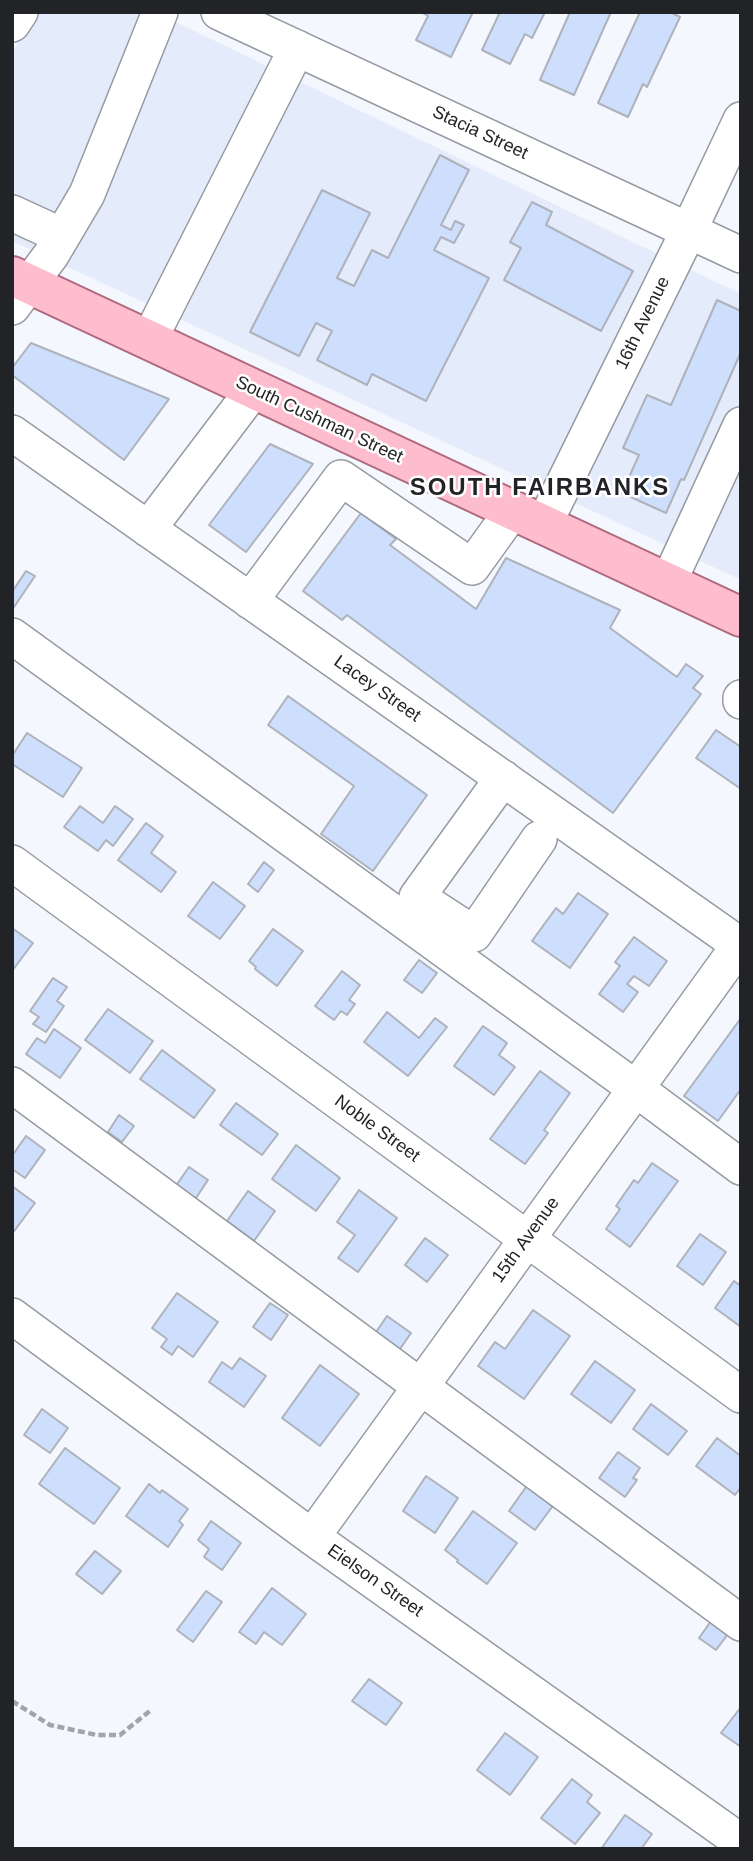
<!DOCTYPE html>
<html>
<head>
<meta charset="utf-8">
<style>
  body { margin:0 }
  #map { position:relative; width:753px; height:1861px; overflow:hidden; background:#f4f7fe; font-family:Arial,sans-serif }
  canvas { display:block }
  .frame { position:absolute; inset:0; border:14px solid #222326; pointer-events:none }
</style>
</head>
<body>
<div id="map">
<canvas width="753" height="1861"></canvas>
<div class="frame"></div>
</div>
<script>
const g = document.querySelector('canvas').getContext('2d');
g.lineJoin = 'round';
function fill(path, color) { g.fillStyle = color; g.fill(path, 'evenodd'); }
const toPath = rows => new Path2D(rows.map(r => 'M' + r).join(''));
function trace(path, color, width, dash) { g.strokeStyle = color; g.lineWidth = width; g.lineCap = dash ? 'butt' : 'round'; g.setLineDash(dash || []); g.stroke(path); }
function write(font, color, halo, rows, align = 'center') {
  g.font = font + ' Arial,sans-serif'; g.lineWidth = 5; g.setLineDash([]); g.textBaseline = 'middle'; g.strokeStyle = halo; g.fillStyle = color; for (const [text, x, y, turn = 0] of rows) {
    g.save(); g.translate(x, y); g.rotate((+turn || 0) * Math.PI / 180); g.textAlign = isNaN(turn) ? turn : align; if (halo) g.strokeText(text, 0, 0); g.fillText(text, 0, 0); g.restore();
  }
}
fill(toPath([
  [31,12,155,12,741,294,741,580,12,241,12,55]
]), '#e4ecfb');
const building = toPath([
  [421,12,473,12,451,57,416,40,428,16,421,12],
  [500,12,545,12,532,38,525,34,510,64,482,50,500,12],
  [570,12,611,12,574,95,540,80,570,12],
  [640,12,670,12,680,17,647,87,643,84,628,117,598,103,640,12],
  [440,155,469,170,441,225,451,230,455,221,464,225,454,243,441,237,434,250,489,278,426,401,372,374,367,385,317,360,332,331,316,323,299,356,250,332,322,190,370,213,337,278,354,286,372,250,388,258,440,155],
  [532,202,552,212,546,225,633,271,601,331,504,280,521,248,510,242,532,202],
  [717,300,741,311,741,352,684,480,681,479,666,513,622,493,639,455,623,448,647,395,671,405,717,300],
  [31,343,169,399,124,460,12,375,12,368,31,343],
  [270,444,313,464,246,552,209,525,270,444],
  [361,513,396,539,390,545,476,609,506,558,620,610,610,628,677,677,686,664,703,676,693,688,701,694,613,813,347,615,342,620,303,591,361,513],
  [26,571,35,576,12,610,12,592,26,571],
  [288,696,427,795,373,871,321,834,354,786,268,725,288,696],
  [716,730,741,747,741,789,696,758,716,730],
  [27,733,82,768,63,797,12,764,12,756,27,733],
  [80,806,103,823,115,806,133,819,113,846,106,840,98,851,64,827,80,806],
  [146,823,163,836,151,853,176,872,161,892,118,860,146,823],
  [264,862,274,870,258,892,248,884,264,862],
  [213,882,245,906,220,939,188,916,213,882],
  [578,893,608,914,570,968,532,941,556,908,563,914,578,893],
  [12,928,33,943,12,971,12,928],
  [273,929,303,951,277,986,255,969,256,967,249,961,273,929],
  [634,937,667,961,649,986,634,976,627,984,638,992,623,1012,599,994,620,966,615,962,634,937],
  [419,960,437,973,422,993,404,980,419,960],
  [342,971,360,985,349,1000,355,1004,347,1015,341,1011,334,1020,315,1006,342,971],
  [53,978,67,987,57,1001,64,1006,46,1032,33,1024,39,1017,30,1011,53,978],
  [108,1009,153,1041,130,1073,85,1040,108,1009],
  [387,1012,419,1038,435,1018,447,1027,408,1076,364,1042,387,1012],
  [741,1018,741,1089,718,1121,684,1096,741,1018],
  [483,1026,507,1043,499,1055,515,1067,494,1095,454,1066,483,1026],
  [54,1029,81,1048,60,1078,26,1054,37,1038,45,1043,54,1029],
  [162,1050,215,1090,194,1118,140,1079,162,1050],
  [540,1071,570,1093,544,1130,548,1133,525,1164,490,1139,540,1071],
  [236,1103,278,1134,262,1155,220,1125,236,1103],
  [119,1115,134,1126,122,1142,108,1132,119,1115],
  [26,1136,45,1150,25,1178,12,1169,12,1156,26,1136],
  [296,1145,340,1178,316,1211,272,1179,296,1145],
  [652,1163,678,1181,630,1247,606,1229,620,1209,616,1206,634,1180,638,1183,652,1163],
  [189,1167,208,1180,194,1201,175,1187,189,1167],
  [12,1186,35,1203,12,1234,12,1186],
  [359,1190,397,1218,358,1272,338,1258,355,1235,337,1222,359,1190],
  [248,1191,275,1211,254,1241,227,1221,248,1191],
  [700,1234,726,1252,703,1285,677,1266,700,1234],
  [425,1238,448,1255,427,1282,405,1265,425,1238],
  [734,1281,741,1286,741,1327,715,1308,734,1281],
  [177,1293,218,1322,193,1357,178,1346,172,1355,161,1347,167,1339,152,1328,177,1293],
  [270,1303,288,1315,271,1340,253,1327,270,1303],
  [533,1310,570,1336,524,1399,478,1366,495,1342,505,1349,533,1310],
  [387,1316,411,1333,398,1352,374,1335,387,1316],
  [240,1358,266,1376,244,1407,209,1382,222,1362,232,1369,240,1358],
  [595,1361,635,1390,611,1423,571,1394,595,1361],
  [320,1365,359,1394,320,1446,282,1418,320,1365],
  [651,1404,687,1431,668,1455,633,1429,651,1404],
  [42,1409,68,1428,50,1453,24,1435,42,1409],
  [717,1438,741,1456,741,1487,735,1495,696,1466,717,1438],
  [65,1448,120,1488,94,1524,39,1484,65,1448],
  [618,1452,640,1468,633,1478,637,1480,625,1497,599,1478,618,1452],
  [426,1476,458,1498,435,1533,403,1511,426,1476],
  [531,1480,558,1499,535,1530,509,1511,531,1480],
  [149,1484,160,1493,162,1490,188,1509,179,1521,183,1525,168,1547,126,1516,149,1484],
  [473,1511,517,1543,487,1584,457,1562,458,1560,445,1550,473,1511],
  [211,1521,241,1543,222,1570,204,1557,209,1549,198,1540,211,1521],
  [95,1551,121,1571,102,1594,76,1574,95,1551],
  [272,1588,306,1614,282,1645,264,1632,256,1644,239,1632,272,1588],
  [206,1591,222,1602,193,1642,177,1630,206,1591],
  [714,1617,731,1630,716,1650,699,1638,714,1617],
  [369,1679,402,1703,386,1725,352,1701,369,1679],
  [741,1707,741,1747,721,1733,741,1707],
  [505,1733,538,1757,510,1795,477,1770,505,1733],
  [572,1779,592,1795,587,1802,600,1813,575,1844,541,1818,572,1779],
  [625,1815,652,1834,641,1849,601,1849,625,1815]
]);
fill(building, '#cedefd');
trace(building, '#aeb2ba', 2);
const minor = toPath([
  [219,12,741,255],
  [12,24,20,12],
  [12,213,62,236],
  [12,307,51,255,87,194,160,12],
  [149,340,297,48],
  [12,433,741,946],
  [544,524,689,230,741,120],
  [148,529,254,389],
  [668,583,741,425],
  [250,601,341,478,472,567,513,510],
  [12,636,635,1088,741,1167],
  [741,698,741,701],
  [503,778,417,897,474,934,539,839],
  [12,863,741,1395],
  [12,1085,741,1623],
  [12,1316,312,1537,741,1842],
  [312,1537,741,943]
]);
const major = toPath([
  [12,276,741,617]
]);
trace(minor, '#969aa1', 38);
trace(major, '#af6a7e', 42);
trace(toPath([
  [12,1701,50,1725,97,1735,120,1735,151,1710]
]), '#a2a4a9', 4.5, [7, 3.5]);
trace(minor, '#fff', 35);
trace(major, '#fdbdce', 38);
write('18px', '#222326', '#fff', [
  ["Stacia Street",480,133,25],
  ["16th Avenue",643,323,-64],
  ["South Cushman Street",319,420,25],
  ["Lacey Street",377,689,35],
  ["Noble Street",377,1129,36],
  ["15th Avenue",526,1240,-54],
  ["Eielson Street",375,1581,35]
]);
g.letterSpacing = '2px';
write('bold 24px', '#222326', '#fff', [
  ["SOUTH FAIRBANKS",540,488]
]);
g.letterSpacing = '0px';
</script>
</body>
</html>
